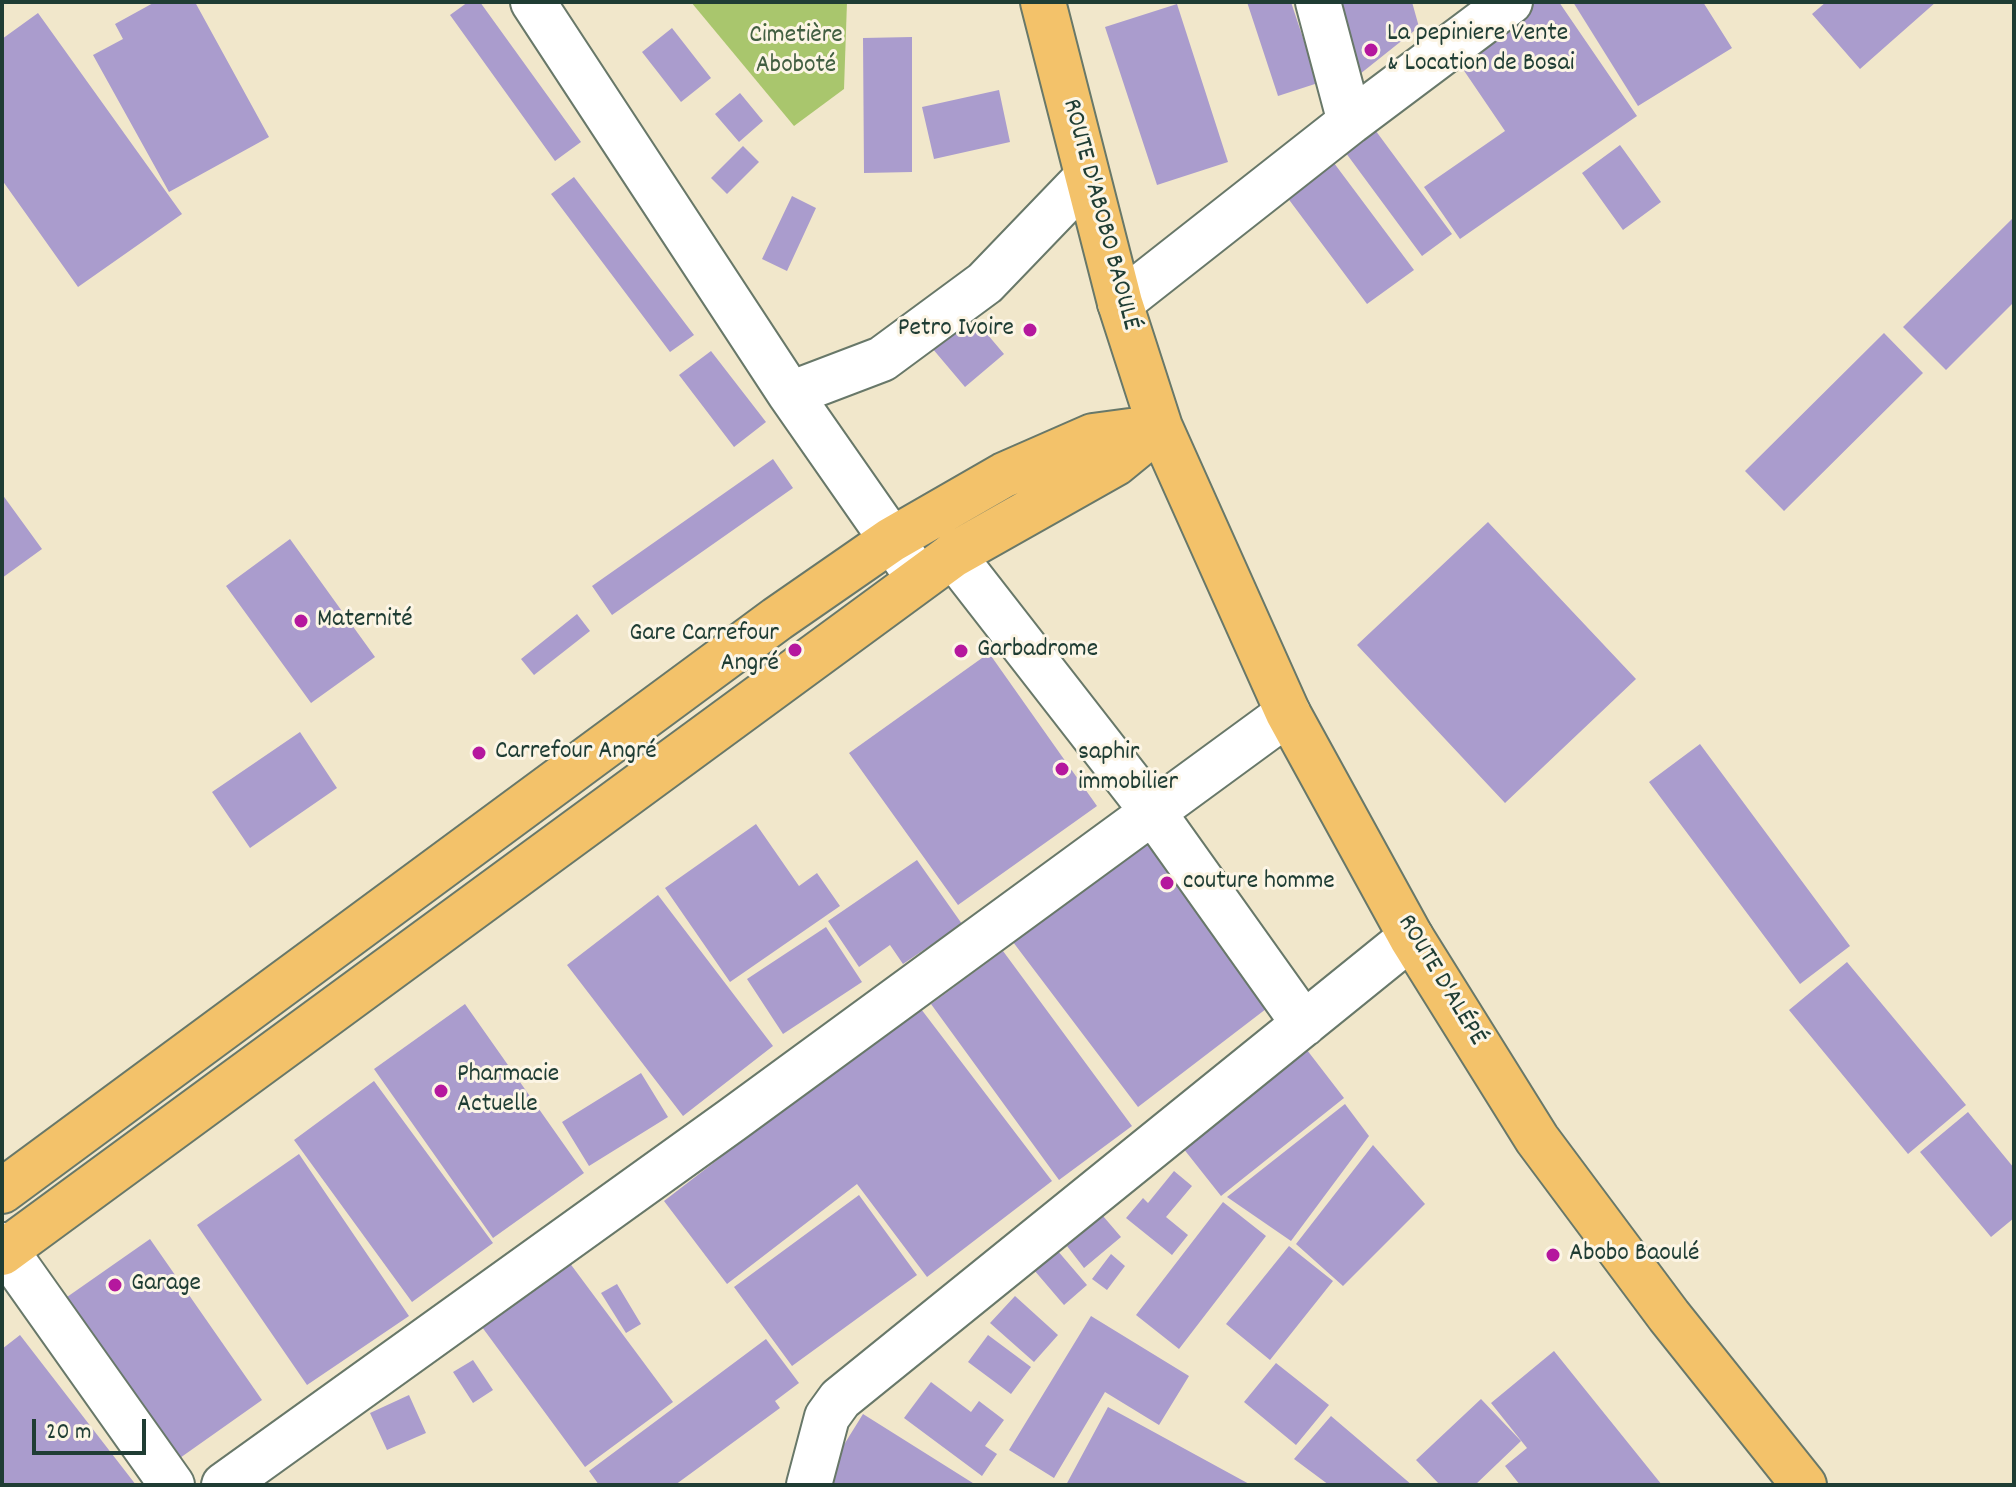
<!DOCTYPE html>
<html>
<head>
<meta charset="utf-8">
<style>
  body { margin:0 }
  #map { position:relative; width:2016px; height:1487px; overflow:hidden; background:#f1e7cb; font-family:Dekko,sans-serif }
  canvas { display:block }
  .frame { position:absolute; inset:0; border:4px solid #1f3d34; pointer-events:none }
  .scale { position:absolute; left:32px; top:1419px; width:114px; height:36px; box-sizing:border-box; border:4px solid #1f3d34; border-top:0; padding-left:10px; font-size:24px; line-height:28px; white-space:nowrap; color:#1f3d34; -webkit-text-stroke:6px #fcf5e5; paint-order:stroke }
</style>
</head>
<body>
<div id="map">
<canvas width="2016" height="1487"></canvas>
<div class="frame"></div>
<div class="scale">20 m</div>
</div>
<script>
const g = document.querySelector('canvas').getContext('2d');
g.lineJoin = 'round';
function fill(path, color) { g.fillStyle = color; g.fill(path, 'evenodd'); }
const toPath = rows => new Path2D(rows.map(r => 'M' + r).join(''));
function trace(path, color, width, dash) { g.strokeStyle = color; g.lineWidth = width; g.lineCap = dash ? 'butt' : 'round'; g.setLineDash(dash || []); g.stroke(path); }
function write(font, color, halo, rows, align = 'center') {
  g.font = font + ' Dekko,sans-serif'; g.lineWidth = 6; g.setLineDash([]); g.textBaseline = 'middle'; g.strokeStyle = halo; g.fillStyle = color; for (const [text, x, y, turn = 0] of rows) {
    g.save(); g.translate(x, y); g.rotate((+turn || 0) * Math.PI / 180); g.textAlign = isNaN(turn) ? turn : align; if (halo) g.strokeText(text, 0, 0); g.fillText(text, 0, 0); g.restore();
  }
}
fill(toPath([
  [691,2,847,2,844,89,794,126]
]), '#a9c66d');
fill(toPath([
  [155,2,195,2,269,137,169,192,93,55,123,39,115,24],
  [468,2,480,2,581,142,555,161,450,15],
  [1247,2,1291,2,1318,83,1278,96],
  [1338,2,1412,2,1419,27,1360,74],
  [1525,2,1559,2,1637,116,1460,239,1424,187,1505,131,1452,53],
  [1573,2,1703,2,1732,48,1638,106],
  [1826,2,1936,2,1860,69,1812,14],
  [1177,4,1228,162,1157,185,1105,27],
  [38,13,182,214,78,287,2,180,2,39],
  [672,28,711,78,681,102,642,52],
  [912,37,912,172,864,173,863,38],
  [999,90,1010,142,934,159,922,107],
  [740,93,763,121,739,142,715,114],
  [1370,123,1452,234,1422,256,1340,145],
  [1620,145,1661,202,1623,230,1582,173],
  [743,146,759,162,727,194,711,178],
  [1328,155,1414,270,1367,304,1281,189],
  [574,177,694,335,670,352,551,194],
  [792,196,816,208,787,271,762,259],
  [2014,217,2014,302,1946,370,1903,327],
  [971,315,1004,354,965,387,932,348],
  [1884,333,1923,373,1784,511,1745,471],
  [711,351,766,422,734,447,679,375],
  [773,459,793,488,612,615,592,586],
  [2,494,42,549,2,578],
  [1488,522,1636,679,1505,803,1357,645],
  [290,539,375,657,311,703,226,586],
  [577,614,590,631,534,675,521,659],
  [989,653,1097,806,958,905,849,753],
  [300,732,337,788,250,848,212,792],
  [1700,744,1850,946,1800,984,1649,782],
  [756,824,799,886,817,873,840,906,730,982,665,888],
  [1154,833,1279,999,1138,1107,1013,942],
  [917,860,962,924,903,964,890,945,859,967,828,921],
  [658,895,773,1046,683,1116,567,965],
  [826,927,862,982,783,1034,747,979],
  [1003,951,1132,1126,1059,1180,931,1004],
  [1847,962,1966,1105,1908,1154,1789,1010],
  [465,1004,584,1173,493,1238,374,1069],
  [918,1005,1052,1181,927,1277,857,1184,727,1284,664,1201],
  [1307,1050,1344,1098,1221,1196,1183,1148],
  [641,1073,668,1117,589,1166,562,1122],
  [374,1081,493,1243,412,1302,294,1140],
  [1345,1104,1369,1136,1291,1241,1227,1197],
  [1968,1112,2014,1168,2014,1218,1991,1237,1920,1152],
  [1373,1145,1425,1204,1343,1286,1296,1244],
  [299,1154,409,1316,307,1385,197,1225],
  [1174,1171,1192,1186,1166,1217,1188,1235,1172,1255,1126,1218,1143,1198,1148,1203],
  [859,1195,917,1275,792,1366,734,1287],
  [1223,1202,1266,1236,1179,1349,1136,1315],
  [1103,1216,1121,1237,1084,1268,1067,1246],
  [150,1239,262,1400,170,1465,57,1304],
  [1289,1246,1333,1281,1270,1360,1226,1324],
  [1057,1250,1087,1285,1064,1305,1034,1270],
  [1111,1254,1125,1266,1107,1290,1092,1279],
  [569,1262,673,1402,585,1467,482,1327],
  [617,1284,641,1324,626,1333,601,1293],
  [1015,1296,1058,1335,1034,1362,990,1323],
  [1091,1316,1189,1376,1159,1425,1105,1392,1054,1478,1009,1450],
  [20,1335,136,1485,2,1485,2,1349],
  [988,1335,1031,1367,1011,1394,968,1362],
  [766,1339,799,1383,775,1401,780,1408,675,1485,599,1485,589,1471],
  [1554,1351,1662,1485,1520,1485,1505,1466,1527,1448,1491,1403],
  [473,1360,493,1390,473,1403,453,1372],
  [1276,1363,1329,1405,1296,1445,1244,1402],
  [931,1382,971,1412,979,1401,1004,1420,985,1446,997,1454,982,1476,904,1418],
  [409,1395,426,1433,387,1450,370,1413],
  [1481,1399,1521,1441,1475,1485,1440,1485,1416,1460],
  [1108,1407,1251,1485,1066,1485],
  [863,1414,976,1485,819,1485],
  [1331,1416,1412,1485,1329,1485,1294,1459]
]), '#aa9ccd');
const minor = toPath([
  [533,2,790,394,919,579],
  [1318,2,1350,122],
  [1120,303,1350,122,1510,2],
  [790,394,882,359,985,283,1087,177],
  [953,555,1153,812,1304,1024],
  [2,1245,172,1485],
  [224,1485,732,1120,1288,713],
  [809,1485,827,1417,840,1399,1411,937]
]);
const major = toPath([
  [1043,2,1120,303,1160,427,1288,713,1411,937,1537,1139,1669,1316,1804,1485],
  [2,1191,777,619,891,540,1004,475,1093,436,1160,427],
  [2,1253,953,555,1116,463,1160,427]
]);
trace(minor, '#687869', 48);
trace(major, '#687869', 48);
trace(minor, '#fff', 44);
trace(major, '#f3c26a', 44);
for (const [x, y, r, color] of [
  [1371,50,8,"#b5179e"],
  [1030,330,8,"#b5179e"],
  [301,621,8,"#b5179e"],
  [795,650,8,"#b5179e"],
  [961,651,8,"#b5179e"],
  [479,753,8,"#b5179e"],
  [1062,769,8,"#b5179e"],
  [1167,883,8,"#b5179e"],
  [441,1091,8,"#b5179e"],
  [1553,1255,8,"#b5179e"],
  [115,1285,8,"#b5179e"]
]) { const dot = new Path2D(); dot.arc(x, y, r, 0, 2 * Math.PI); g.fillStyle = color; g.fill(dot); trace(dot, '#fcf5e5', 3); }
write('26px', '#1f3d34', '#fcf5e5', [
  ["La pepiniere Vente",1387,35],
  ["& Location de Bosai",1387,65],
  ["Petro Ivoire",1014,330,"right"],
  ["Maternité",317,621],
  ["Gare Carrefour",779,635,"right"],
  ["Angré",779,665,"right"],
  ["Garbadrome",977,651],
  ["Carrefour Angré",495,753],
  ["saphir",1078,754],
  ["immobilier",1078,784],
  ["couture homme",1183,883],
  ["Pharmacie",457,1076],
  ["Actuelle",457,1106],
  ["Abobo Baoulé",1569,1255],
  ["Garage",131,1285]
], 'left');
write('26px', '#425f42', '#fcf5e5', [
  ["Cimetière",796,37],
  ["Aboboté",796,67]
]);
write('26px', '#1f3d34', '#fcf5e5', [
  ["ROUTE D'ABOBO BAOULÉ",1099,215,75],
  ["ROUTE D'ALÉPÉ",1440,981,59]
]);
</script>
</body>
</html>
